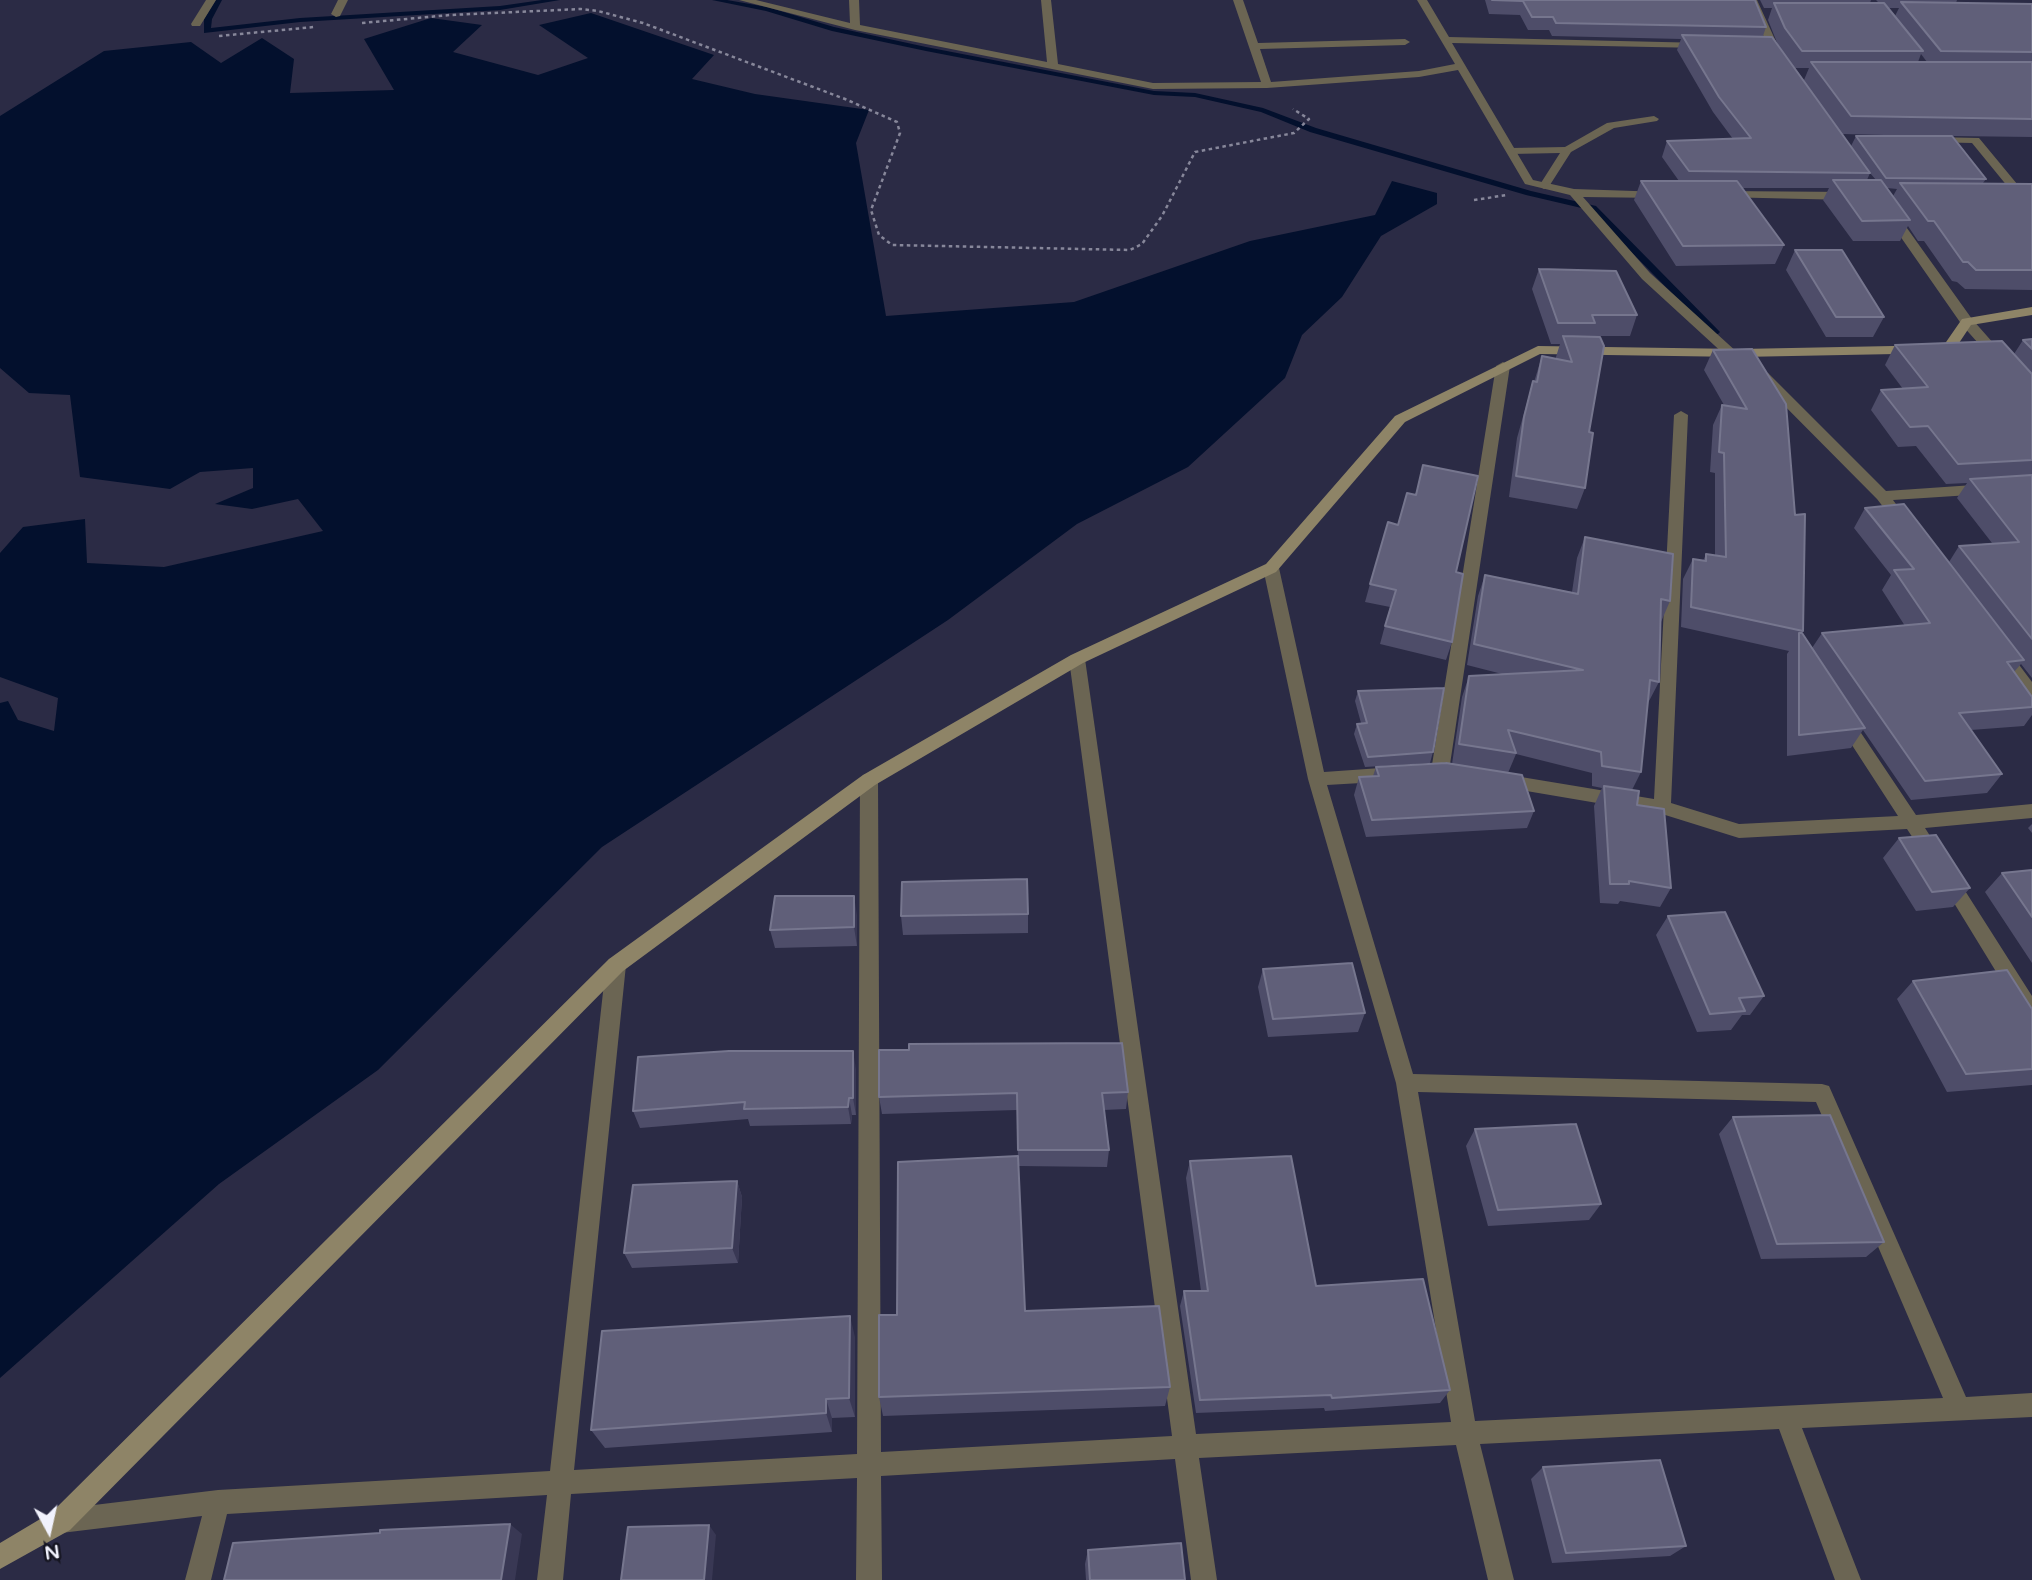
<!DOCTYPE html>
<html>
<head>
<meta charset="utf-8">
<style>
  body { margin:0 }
  #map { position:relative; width:2032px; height:1580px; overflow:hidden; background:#2b2b45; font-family:"Varela Round",sans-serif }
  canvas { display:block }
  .north { position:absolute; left:14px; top:1496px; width:70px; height:70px; -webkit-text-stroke:5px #151521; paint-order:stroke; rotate:172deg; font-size:19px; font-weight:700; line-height:28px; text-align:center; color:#f1f2fd }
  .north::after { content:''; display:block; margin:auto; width:24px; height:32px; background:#f1f2fd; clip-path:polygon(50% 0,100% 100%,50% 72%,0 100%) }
</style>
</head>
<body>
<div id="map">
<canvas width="2032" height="1580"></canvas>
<div class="north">N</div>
</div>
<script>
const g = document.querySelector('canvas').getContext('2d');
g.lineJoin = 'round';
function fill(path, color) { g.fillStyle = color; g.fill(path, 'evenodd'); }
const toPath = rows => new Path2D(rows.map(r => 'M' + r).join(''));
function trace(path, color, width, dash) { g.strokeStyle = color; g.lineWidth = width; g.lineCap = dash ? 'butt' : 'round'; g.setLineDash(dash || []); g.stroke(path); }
fill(toPath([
  [591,13,714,55,692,79,755,94,869,110,856,143,886,316,1074,302,1250,241,1375,215,1392,181,1437,193,1437,204,1381,236,1342,297,1302,335,1285,378,1188,467,1077,524,948,620,602,847,378,1070,219,1184,0,1378,0,703,8,701,18,720,54,731,58,698,0,677,0,553,23,527,85,519,87,563,164,567,323,531,298,499,252,509,215,504,253,488,253,468,200,472,170,489,80,477,70,395,29,393,0,368,0,116,104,51,191,42,221,63,262,38,294,59,290,93,394,90,364,39,431,18,482,25,453,52,538,75,588,58,539,25]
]), '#03102d');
fill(toPath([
  [216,0,222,0,212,19,211,28,300,18,500,6,542,0,560,0,500,10,300,22,204,33,204,19,216,0],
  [712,0,727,0,767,7,834,27,926,47,1154,91,1195,93,1263,108,1316,128,1531,191,1596,206,1720,332,1718,334,1712,334,1590,210,1526,195,1310,132,1261,112,1195,97,1154,95,926,51,832,31,766,11,712,0]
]), '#03102d');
trace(toPath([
  [362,23,450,15,581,9,598,11,643,23,845,99,897,122,900,133,871,210,879,235,892,245,1130,250,1142,244,1162,216,1195,152,1294,133,1309,119,1293,109],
  [219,36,314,27],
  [1474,200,1507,195]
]), '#87879a', 2.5, [3.5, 3.5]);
fill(toPath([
  [1654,116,1659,119,1657,121,1614,128,1571,152,1548,188,1544,189,1539,186,1560,153,1511,154,1506,151,1511,148,1565,147,1607,123,1654,116]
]), '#6b6553');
fill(toPath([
  [206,0,216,0,200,26,192,26,191,24,206,0],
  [338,0,348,0,340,16,336,17,331,14,338,0],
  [739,0,756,0,850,23,849,0,859,0,860,25,1047,62,1041,0,1051,0,1058,64,1153,83,1261,82,1233,0,1243,0,1258,43,1405,39,1410,42,1405,45,1260,49,1271,82,1419,71,1455,64,1417,0,1427,0,1449,37,1705,43,1705,47,1701,48,1452,43,1533,180,1574,189,1664,192,1664,196,1660,198,1583,197,1650,273,1738,353,1736,356,1726,356,1642,279,1570,195,1525,184,1458,70,1419,77,1267,88,1153,89,855,30,739,0],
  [1747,0,1757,0,1783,57,1782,59,1773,57,1747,0],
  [1932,137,1979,138,2027,196,2017,198,1972,143,1928,142,1926,140,1932,137],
  [1723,191,1849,192,1855,196,1849,200,1719,197,1719,193,1723,191],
  [1886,210,1894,210,1972,319,2032,387,2032,399,2027,398,1962,325,1884,213,1886,210],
  [1503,362,1510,366,1449,771,1440,778,1431,771,1496,366,1503,362],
  [1763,372,1768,373,1886,491,2032,481,2032,491,1893,500,1910,523,1903,528,1898,526,1877,499,1758,379,1756,376,1763,372],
  [1681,411,1688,415,1671,803,1739,824,1898,816,1837,722,1845,716,1851,718,1916,815,2032,804,2032,818,1925,828,1943,856,1940,861,1934,863,1928,861,1907,829,1739,838,1662,814,1497,786,1494,781,1497,776,1503,774,1654,799,1674,415,1681,411],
  [1271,563,1279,568,1324,772,1395,767,1401,769,1404,774,1401,779,1395,781,1327,785,1413,1074,1822,1084,1829,1086,1966,1397,2032,1393,2032,1417,1802,1428,1861,1580,1835,1580,1779,1429,1480,1444,1514,1580,1488,1580,1456,1445,1199,1458,1217,1580,1191,1580,1175,1459,881,1476,882,1580,856,1580,857,1478,571,1494,563,1580,537,1580,547,1495,227,1514,211,1580,185,1580,202,1516,61,1533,52,1530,49,1521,52,1512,61,1509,218,1490,550,1471,606,965,609,959,616,957,623,959,626,965,574,1470,857,1454,860,780,863,775,869,773,875,775,878,780,881,1452,1172,1436,1069,659,1077,653,1085,659,1196,1434,1451,1422,1396,1083,1308,779,1263,568,1271,563],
  [1418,1092,1816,1102,1943,1398,1475,1421,1418,1092],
  [2002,648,2008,650,2032,682,2032,700,2026,698,1996,658,1994,654,1996,650,2002,648],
  [1949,873,1955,875,2032,996,2032,1022,2025,1019,1943,885,1940,880,1943,875,1949,873]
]), '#6b6553');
fill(toPath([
  [2032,307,2032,315,1971,325,1953,352,1948,353,1740,357,1540,354,1405,422,1276,572,1083,663,875,785,623,971,70,1530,0,1569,0,1543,52,1512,609,959,863,775,1071,655,1266,564,1395,416,1538,346,1740,349,1944,345,1962,319,2032,307]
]), '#8e8467');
fill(toPath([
  [1485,0,1755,0,1766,27,1763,36,1778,45,1768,20,1772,8,1764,8,1760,0,1871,0,1870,3,1879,3,1876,0,1957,0,1956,3,2032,4,2032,137,1953,136,1986,179,1983,183,2032,184,2032,290,1965,289,1957,282,1952,281,1924,241,1918,241,1908,226,1900,241,1853,241,1823,200,1829,188,1741,188,1784,245,1775,264,1676,266,1634,200,1641,181,1679,181,1662,157,1667,141,1733,139,1713,112,1677,50,1681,39,1552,36,1549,30,1528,30,1520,15,1489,14],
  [1889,8,1899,8,1895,16],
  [1921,54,1927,62,1918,62],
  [1795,68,1809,68,1804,80],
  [1843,134,1925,136,1856,136,1851,146],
  [1870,173,1876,180,1867,180],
  [1887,188,1897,189,1893,196],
  [1795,250,1884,317,1873,337,1826,337,1786,270],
  [1539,269,1637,315,1630,336,1591,336,1589,432,1585,488,1577,509,1509,497,1517,438,1533,381,1534,382,1542,356,1556,359,1556,357,1560,344,1551,344,1532,289],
  [2032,339,2032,678,2021,664,2014,672,2032,697,2032,715,2024,726,1971,730,2002,774,1987,793,1911,800,1863,730,1851,748,1787,756,1787,654,1789,651,1681,627,1683,579,1693,559,1703,561,1706,554,1715,555,1715,473,1710,472,1713,425,1722,405,1724,405,1704,370,1713,350,1752,349,1803,631,1802,633,1812,648,1822,633,1905,626,1882,590,1891,575,1854,528,1865,508,1949,562,1959,546,1992,543,1957,498,1967,483,1946,484,1916,446,1898,447,1871,410,1881,390,1903,389,1885,365,1895,345,2014,354,2023,340],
  [1585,537,1670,601,1661,622,1659,682,1648,703,1641,772,1632,790,1671,888,1660,907,1620,901,1618,904,1600,903,1594,806,1602,788,1592,786,1592,773,1516,754,1508,773,1452,764,1462,697,1469,676,1506,675,1467,665,1478,596,1485,575,1572,592,1577,558],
  [1456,572,1452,642,1446,660,1380,644,1390,607,1365,602,1370,584],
  [1358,691,1433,752,1430,763,1365,767,1354,734,1357,724,1361,723,1355,701],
  [1376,767,1534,811,1527,828,1366,837,1354,795,1359,777,1373,776],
  [2032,824,2032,833,2028,828],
  [1899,838,1970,888,1953,907,1916,911,1883,858],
  [2032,870,2032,963,1985,892,2002,873],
  [1028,914,1028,933,903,935,901,916],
  [857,915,857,946,775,948,770,930],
  [1668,916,1764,996,1750,1015,1742,1015,1731,1030,1697,1032,1656,935],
  [1263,969,1365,1013,1358,1032,1268,1037,1258,987],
  [1913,981,2032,1009,2032,1085,1947,1092,1897,999],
  [909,1050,1128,1092,1126,1109,1104,1110,1109,1150,1107,1167,1018,1166,1025,1311,1170,1387,1165,1406,883,1416,879,1397,897,1315,1018,1162,1017,1110,882,1114,879,1097],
  [856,1069,856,1115,852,1115,851,1124,750,1126,748,1119,640,1128,633,1111],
  [1733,1117,1884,1242,1866,1257,1761,1259,1719,1134],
  [1475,1129,1601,1204,1589,1220,1488,1226,1466,1146],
  [1190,1161,1316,1286,1450,1390,1440,1403,1325,1411,1324,1408,1196,1413,1180,1306,1184,1291,1201,1291,1186,1178],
  [737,1181,742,1197,738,1263,632,1268,624,1253],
  [855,1337,855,1417,832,1418,832,1432,605,1448,591,1430],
  [1543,1467,1686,1546,1670,1556,1552,1563,1531,1479],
  [1088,1550,1185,1580,1086,1580,1085,1564]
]), '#4e4d69');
fill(toPath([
  [854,896,857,915,857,946,854,927],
  [853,1051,856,1069,856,1115,853,1098],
  [849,1098,852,1115,851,1124,848,1107],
  [737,1181,742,1197,738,1263,732,1248],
  [850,1316,855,1337,855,1417,849,1398],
  [826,1399,832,1418,832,1432,826,1413],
  [510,1524,522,1534,515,1580,501,1580],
  [709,1525,716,1535,712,1580,704,1580]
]), '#393854');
const building = toPath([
  [1492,0,1755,0,1766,27,1556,23,1553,17,1532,17,1523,1,1492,0],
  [1901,2,2032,4,2032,52,1941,51,1901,2],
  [1774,3,1884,3,1923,51,1802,51,1785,28,1774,3],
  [1682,35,1772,37,1870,173,1689,171,1667,141,1751,138,1719,97,1682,35],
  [1811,62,2032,62,2032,119,1851,116,1811,62],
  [1856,136,1952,136,1986,179,1886,178,1856,136],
  [1833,180,1881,180,1910,220,1862,221,1833,180],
  [1641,181,1737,181,1784,245,1683,246,1641,181],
  [1900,183,2032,184,2032,270,1976,270,1968,262,1963,262,1934,221,1928,221,1900,183],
  [1795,250,1842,250,1884,317,1836,317,1795,250],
  [1539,269,1616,271,1637,315,1592,315,1595,323,1558,323,1539,269],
  [1563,336,1600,337,1604,346,1589,432,1593,433,1585,488,1516,476,1524,417,1533,381,1537,382,1542,356,1572,362,1563,336],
  [2032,339,2032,349,2023,340,2032,339],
  [2002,341,2032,374,2032,460,1958,464,1928,426,1910,427,1881,390,1928,387,1895,345,2002,341],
  [1752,349,1786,404,1795,515,1805,514,1803,631,1691,607,1693,559,1706,561,1706,554,1726,557,1724,453,1719,452,1722,405,1747,409,1713,350,1752,349],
  [1423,465,1478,476,1456,572,1463,574,1452,642,1385,626,1396,590,1370,584,1388,522,1398,525,1407,493,1416,495,1423,465],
  [2032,475,2032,639,1959,546,2019,542,1970,479,2032,475],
  [1904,504,2024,660,2007,662,2032,697,2032,707,1959,713,2002,774,1925,781,1822,633,1930,623,1894,570,1914,569,1865,508,1904,504],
  [1585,537,1673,554,1670,601,1661,599,1659,682,1650,680,1641,772,1602,766,1601,752,1508,730,1516,753,1459,744,1469,676,1583,670,1474,644,1485,575,1578,594,1585,537],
  [1799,633,1802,633,1865,728,1799,735,1799,633],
  [1444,688,1433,752,1368,757,1357,724,1367,723,1358,691,1444,688],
  [1446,763,1522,775,1534,811,1372,820,1359,777,1379,776,1376,767,1446,763],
  [1604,786,1639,791,1637,805,1664,809,1671,888,1629,881,1629,884,1610,884,1604,786],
  [1936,835,1970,888,1932,892,1899,838,1936,835],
  [2032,870,2032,917,2002,873,2032,870],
  [1027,879,1028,914,901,916,902,882,1027,879],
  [775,896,854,896,854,927,770,930,775,896],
  [1725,912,1764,996,1739,998,1745,1011,1710,1014,1668,916,1725,912],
  [1352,963,1365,1013,1273,1019,1263,969,1352,963],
  [2007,970,2032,1009,2032,1069,1966,1074,1913,981,2007,970],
  [1122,1043,1128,1092,1102,1093,1109,1150,1018,1150,1017,1093,879,1097,879,1050,909,1050,909,1044,1122,1043],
  [729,1051,853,1051,853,1098,849,1098,848,1107,744,1109,745,1102,633,1111,638,1057,729,1051],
  [1830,1115,1884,1242,1777,1244,1733,1117,1830,1115],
  [1576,1124,1601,1204,1498,1210,1475,1129,1576,1124],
  [1018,1156,1025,1311,1159,1306,1170,1387,879,1397,879,1315,897,1315,898,1162,1018,1156],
  [1291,1156,1316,1286,1423,1279,1450,1390,1332,1398,1331,1395,1200,1400,1184,1291,1208,1291,1190,1161,1291,1156],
  [737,1181,732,1248,624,1253,633,1185,737,1181],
  [850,1316,849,1398,826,1399,826,1413,591,1430,602,1331,850,1316],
  [1660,1460,1686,1546,1566,1553,1543,1467,1660,1460],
  [510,1524,501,1580,224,1580,233,1543,380,1533,380,1530,510,1524],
  [709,1525,704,1580,621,1580,628,1527,709,1525],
  [1181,1543,1185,1580,1090,1580,1088,1550,1181,1543]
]);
fill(building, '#605f79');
trace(building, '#76768e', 2);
</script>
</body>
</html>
